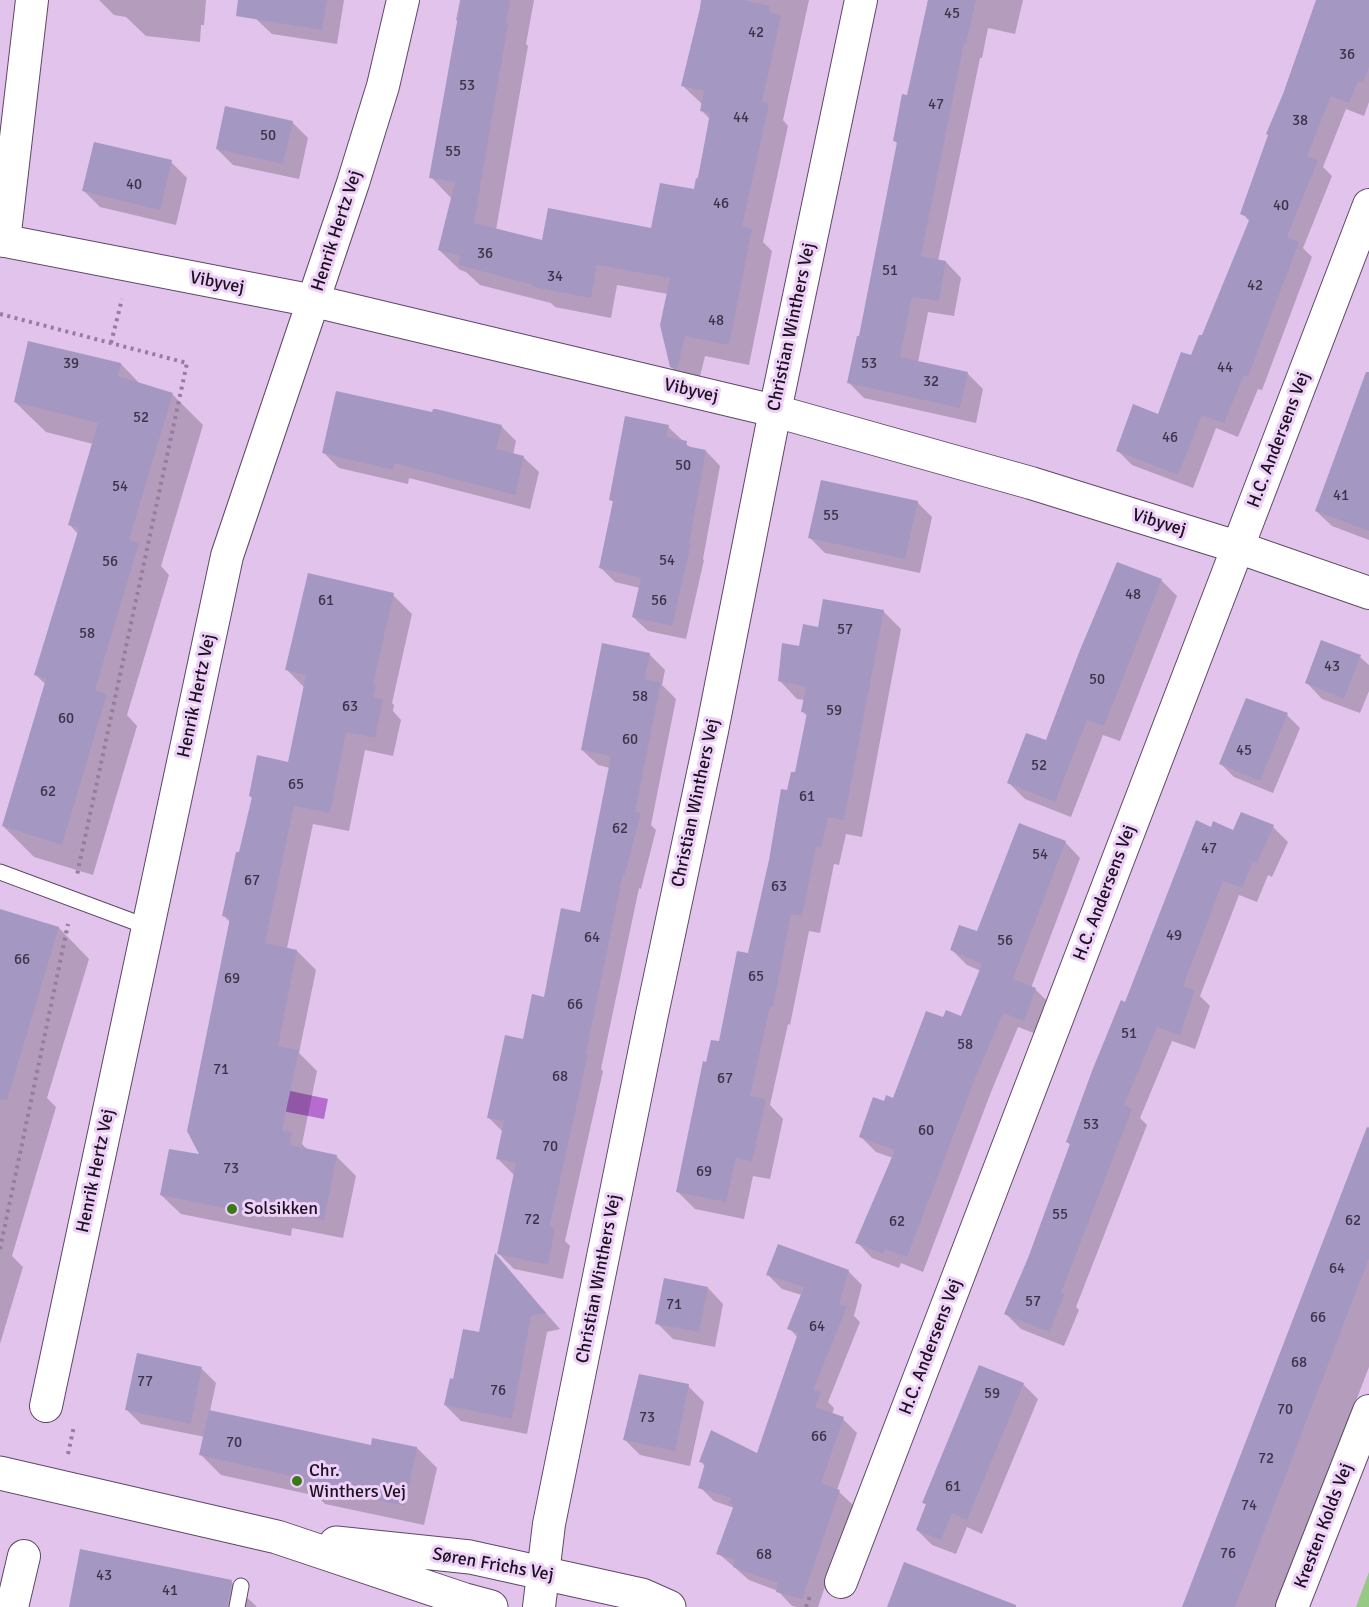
<!DOCTYPE html>
<html>
<head>
<meta charset="utf-8">
<style>
  body { margin:0 }
  canvas { display:block; background:#e1c3eb }
</style>
</head>
<body>
<canvas width="1369" height="1607"></canvas>
<script>
const g = document.querySelector('canvas').getContext('2d');
g.lineJoin = 'round';
function fill(path, color) { g.fillStyle = color; g.fill(path, 'evenodd'); }
const toPath = rows => new Path2D(rows.map(r => 'M' + r).join(''));
function trace(path, color, width, dash) { g.strokeStyle = color; g.lineWidth = width; g.lineCap = dash ? 'butt' : 'round'; g.setLineDash(dash || []); g.stroke(path); }
function write(font, color, halo, rows, align = 'center') {
  g.font = font + ' Signika,sans-serif'; g.lineWidth = 6; g.setLineDash([]); g.textBaseline = 'middle'; g.strokeStyle = halo; g.fillStyle = color; for (const [text, x, y, turn = 0] of rows) {
    g.save(); g.translate(x, y); g.rotate((+turn || 0) * Math.PI / 180); g.textAlign = isNaN(turn) ? turn : align; if (halo) g.strokeText(text, 0, 0); g.fillText(text, 0, 0); g.restore();
  }
}
fill(toPath([
  [1369,1572,1369,1607,1356,1607]
]), '#97c984');
fill(toPath([
  [281,1089,328,1099,324,1119,277,1110]
]), '#b66ccf');
fill(toPath([
  [99,0,206,0,204,25,201,25,200,42,146,36,126,17,114,15],
  [261,0,344,0,337,44,272,34,256,19],
  [460,0,534,0,526,44,528,46,496,230,543,242,652,230,695,191,710,119,702,111,703,105,683,86,702,9,700,7,701,0,809,0,783,120,788,126,763,242,772,251,749,365,705,356,697,389,692,387,671,367,668,294,617,285,611,318,555,307,551,303,480,285,466,272,460,270,439,250,452,199,431,177,458,21,456,20],
  [928,0,1023,0,1015,34,988,28,982,58,980,58,938,261,946,262,961,278,954,316,928,312,918,362,968,374,983,389,976,423,864,398,848,382,860,338,898,144,894,140,908,97],
  [1319,0,1369,0,1369,102,1364,116,1346,109,1323,167,1332,176,1303,248,1312,257,1262,390,1258,389,1238,437,1216,428,1193,488,1132,465,1117,450,1159,416,1203,337,1250,222,1242,213],
  [292,122,308,138,299,179,233,165,217,149],
  [171,162,187,178,176,225,100,207,84,191],
  [121,364,141,385,172,394,203,425,161,566,169,575,127,715,137,726,93,875,34,857,3,826,46,685,36,675,78,534,69,524,93,444,46,432,15,402],
  [1369,372,1369,540,1332,526,1316,511],
  [433,414,501,426,516,441,513,455,523,457,539,472,530,509,409,478,408,484,339,468,324,453],
  [668,427,692,449,706,451,720,466,703,559,704,560,686,639,648,631,633,617,640,588,615,582,601,568,614,503,610,499],
  [917,502,932,517,920,573,825,553,810,538],
  [1161,580,1177,596,1120,741,1103,735,1071,817,1025,799,1009,783,1046,742],
  [393,595,412,614,392,703,394,705,393,711,401,720,393,756,365,750,349,831,313,824,287,948,297,951,316,970,299,1053,317,1071,302,1144,309,1151,336,1156,356,1176,343,1238,292,1228,291,1236,181,1214,161,1195,201,1157,231,923,224,916,253,799,250,796,289,764,305,688,287,670],
  [883,611,901,629,862,837,846,834,839,865,834,864,820,933,809,931,790,1025,788,1024,770,1105,783,1119,770,1179,753,1176,744,1219,695,1209,677,1191,708,1064,720,1043,749,955,789,792,797,774,808,717,803,712,805,700,797,699,779,680,800,648,819,628],
  [649,654,665,670,662,685,676,699,651,825,656,830,641,889,639,888,601,1069,603,1071,565,1241,570,1246,563,1279,514,1269,498,1253,514,1175,498,1159,504,1133,488,1117,545,998,582,914,610,768,598,765,582,750],
  [1360,657,1369,665,1369,691,1360,713,1322,699,1307,683],
  [1287,715,1300,728,1273,793,1234,777,1221,764],
  [1273,827,1288,842,1272,877,1268,875,1257,902,1239,895,1200,996,1210,1006,1195,1049,1172,1041,1140,1118,1147,1125,1076,1307,1079,1310,1064,1346,1021,1329,1006,1314,1029,1258,1071,1146,1068,1142,1126,1004,1212,829,1234,832],
  [1065,842,1080,858,1031,988,1035,989,1051,1005,1039,1035,1018,1027,991,1092,923,1272,901,1263,899,1268,872,1258,857,1242,893,1158,876,1152,860,1136,885,1103,893,1100,944,1019,962,1018,981,971,967,965,952,950,978,933],
  [0,916,59,928,89,959,47,1098,56,1107,12,1256,23,1267,0,1344],
  [1369,1126,1369,1367,1277,1607,1184,1607],
  [496,1256,560,1329,547,1332,527,1434,461,1421,445,1405,454,1380,480,1334],
  [848,1271,862,1285,854,1316,860,1322,828,1402,834,1408,832,1415,843,1419,857,1433,837,1490,853,1505,818,1607,797,1607,792,1606,778,1591,749,1580,718,1553,734,1508,714,1501,700,1487,706,1467,701,1462,758,1455,798,1338,789,1328,802,1295,782,1289,768,1275],
  [708,1288,723,1304,715,1347,673,1339,657,1323],
  [202,1369,216,1383,210,1411,372,1447,373,1440,417,1448,437,1468,424,1525,325,1504,317,1496,221,1475,201,1455,205,1437,141,1424,127,1410],
  [1023,1384,1038,1399,982,1534,967,1527,956,1554,932,1545,917,1530,927,1505,924,1502],
  [688,1386,704,1402,690,1466,640,1455,624,1439],
  [231,1582,257,1607,71,1607]
]), '#0003');
fill(toPath([
  [238,0,327,0,322,30,236,16],
  [461,0,510,0,506,23,508,24,474,223,542,240,548,208,651,228,660,183,694,189,696,178,698,179,710,113,700,111,704,91,681,86,702,0,743,0,770,6,769,12,781,15,762,102,769,104,742,227,752,229,729,345,685,336,677,369,670,367,660,325,670,278,597,265,591,298,533,287,533,285,458,265,460,256,438,250,455,182,429,178],
  [928,0,976,0,966,43,964,43,921,256,946,261,939,301,912,297,900,357,968,372,960,408,847,383,857,336,859,336,897,142,893,141,902,94,907,95],
  [1316,0,1369,0,1369,67,1363,83,1358,81,1349,103,1331,96,1307,156,1318,160,1287,237,1299,242,1248,377,1244,375,1224,423,1202,415,1178,475,1116,451,1133,404,1158,414,1181,352,1191,355,1199,335,1202,335,1250,218,1240,214,1268,135,1266,134,1283,94],
  [225,106,293,121,283,164,216,149],
  [94,142,172,160,160,210,82,191],
  [28,341,121,363,118,376,173,393,129,540,139,543,95,690,107,694,62,845,2,826,46,679,34,675,79,528,68,525,98,423,14,402],
  [1366,372,1369,372,1369,531,1315,511],
  [336,391,432,412,433,409,436,409,502,425,496,449,524,456,515,495,394,463,393,470,322,453],
  [625,416,669,425,666,437,687,441,686,446,706,450,689,544,691,544,672,626,632,617,641,578,599,568,613,501,609,500],
  [821,480,918,501,905,559,808,538],
  [1117,562,1162,579,1104,726,1087,720,1055,802,1007,783,1026,733,1046,740,1080,650],
  [308,573,394,593,373,684,376,685,373,698,383,699,375,738,346,732,330,813,294,806,265,943,297,950,278,1046,299,1050,282,1130,292,1132,290,1145,337,1155,324,1220,273,1210,272,1218,160,1195,169,1149,199,1154,187,1131,230,918,222,916,236,852,239,852,252,797,249,796,257,755,288,762,306,675,285,670],
  [823,599,884,610,844,820,828,817,821,848,816,847,802,916,791,914,773,1007,770,1007,750,1096,766,1099,752,1162,736,1158,726,1202,676,1192,703,1061,706,1062,711,1040,719,1041,737,951,748,953,769,860,781,789,787,790,791,772,795,772,807,713,801,712,806,687,778,681,782,643,799,646,803,624,818,627],
  [1321,640,1361,655,1344,699,1305,683],
  [602,643,650,653,645,679,661,682,635,812,641,813,625,874,623,874,586,1053,588,1054,550,1225,555,1229,548,1265,497,1254,516,1163,496,1159,504,1121,487,1118,505,1035,523,1039,532,994,544,997,561,908,580,912,611,756,581,750],
  [1246,698,1288,713,1260,781,1219,764],
  [1241,812,1274,825,1257,863,1253,861,1242,888,1223,881,1183,986,1195,990,1180,1035,1157,1027,1124,1105,1132,1109,1061,1293,1065,1294,1049,1332,1004,1314,1028,1258,1070,1144,1066,1142,1092,1071,1121,1000,1125,1002,1196,820,1211,827,1213,821,1233,830],
  [1019,823,1066,841,1013,979,1036,988,1024,1021,1003,1013,976,1076,907,1257,885,1249,883,1254,855,1243,895,1150,859,1137,873,1097,884,1101,886,1095,893,1098,926,1011,943,1017,946,1010,961,1016,982,964,950,950,959,925,977,931],
  [0,909,59,927,7,1100,0,1099],
  [1367,1127,1369,1128,1369,1258,1235,1607,1182,1607],
  [778,1244,849,1270,839,1304,847,1307,813,1390,821,1392,815,1407,844,1417,821,1483,840,1490,802,1599,776,1592,778,1583,733,1567,735,1560,716,1554,734,1505,729,1503,731,1498,698,1488,705,1463,699,1462,711,1430,757,1453,798,1333,787,1329,804,1287,766,1275],
  [495,1253,546,1313,531,1316,512,1419,444,1405,450,1378,453,1379,463,1329,479,1332],
  [664,1278,708,1287,699,1332,655,1324],
  [137,1353,202,1367,191,1424,125,1410],
  [979,1365,1024,1383,967,1520,952,1513,941,1540,916,1530,926,1504,922,1503],
  [639,1374,689,1384,675,1451,623,1440],
  [209,1410,371,1445,372,1438,417,1447,405,1506,303,1485,304,1479,199,1455],
  [80,1549,232,1580,227,1607,69,1607],
  [904,1562,1016,1605,1016,1607,887,1607]
]), '#a498c3');
const service = toPath([
  [0,872,148,927],
  [237,1607,241,1586]
]);
const minor = toPath([
  [0,240,314,301,775,411,1031,483,1237,547,1369,593],
  [4,241,32,0],
  [46,1406,227,556,353,183,383,86,403,0],
  [841,1582,1369,205],
  [12,1607,24,1556],
  [539,1607,549,1524,651,1019,712,731,775,411,861,0],
  [1292,1607,1369,1411]
]);
const tertiary = toPath([
  [0,1473,277,1537,465,1600,491,1607],
  [336,1543,470,1557,642,1595,669,1607]
]);
trace(service, '#604769', 17);
trace(minor, '#604769', 34);
trace(tertiary, '#604769', 35);
trace(toPath([
  [0,314,187,363,77,875],
  [111,343,122,299],
  [0,1249,68,924],
  [68,1454,74,1426],
  [806,1607,810,1596]
]), '#947e9c', 4, [3, 4.5]);
trace(service, '#fff', 15);
trace(minor, '#fff', 32);
trace(tertiary, '#fff', 33);
for (const [x, y, r, color] of [
  [232,1209,6,"#397916"],
  [297,1481,6,"#397916"]
]) { const dot = new Path2D(); dot.arc(x, y, r, 0, 2 * Math.PI); g.fillStyle = color; g.fill(dot); trace(dot, '#eed0f8', 2); }
write('15px', '#3d3348', null, [
  ["45",952,14],
  ["42",756,33],
  ["36",1347,55],
  ["53",467,86],
  ["47",936,105],
  ["44",741,118],
  ["38",1300,121],
  ["50",268,136],
  ["55",453,152],
  ["40",134,185],
  ["46",721,204],
  ["40",1281,206],
  ["36",485,254],
  ["51",890,271],
  ["34",555,277],
  ["42",1255,286],
  ["48",716,321],
  ["39",71,364],
  ["53",869,364],
  ["44",1225,368],
  ["32",931,382],
  ["52",141,418],
  ["46",1170,438],
  ["50",683,466],
  ["54",120,487],
  ["41",1341,496],
  ["55",831,516],
  ["54",667,561],
  ["56",110,562],
  ["48",1133,595],
  ["61",326,601],
  ["56",659,601],
  ["57",845,630],
  ["58",87,634],
  ["43",1332,667],
  ["50",1097,680],
  ["58",640,697],
  ["63",350,707],
  ["59",834,711],
  ["60",66,719],
  ["60",630,740],
  ["45",1244,751],
  ["52",1039,766],
  ["65",296,785],
  ["62",48,792],
  ["61",807,797],
  ["62",620,829],
  ["47",1209,849],
  ["54",1040,855],
  ["67",252,881],
  ["63",779,887],
  ["49",1174,936],
  ["64",592,938],
  ["56",1005,941],
  ["66",22,960],
  ["65",756,977],
  ["69",232,979],
  ["66",575,1005],
  ["51",1129,1034],
  ["58",965,1045],
  ["71",221,1070],
  ["68",560,1077],
  ["67",725,1079],
  ["53",1091,1125],
  ["60",926,1131],
  ["70",550,1147],
  ["73",231,1169],
  ["69",704,1172],
  ["55",1060,1215],
  ["72",532,1220],
  ["62",1353,1221],
  ["62",897,1222],
  ["64",1337,1269],
  ["57",1033,1302],
  ["71",674,1305],
  ["66",1318,1318],
  ["64",817,1327],
  ["68",1299,1363],
  ["77",145,1382],
  ["76",498,1391],
  ["59",992,1394],
  ["70",1285,1410],
  ["73",647,1418],
  ["66",819,1437],
  ["70",234,1443],
  ["72",1266,1459],
  ["61",953,1487],
  ["74",1249,1506],
  ["76",1228,1554],
  ["68",764,1555],
  ["43",104,1576],
  ["41",170,1591]
]);
write('18px', '#1b111f', '#eed0f8', [
  ["Henrik Hertz Vej",337,231,-72],
  ["Vibyvej",217,283,11],
  ["Christian Winthers Vej",792,327,-78],
  ["Vibyvej",691,391,13],
  ["H.C. Andersens Vej",1279,440,-69],
  ["Vibyvej",1159,523,17],
  ["Henrik Hertz Vej",197,696,-78],
  ["Christian Winthers Vej",696,803,-78],
  ["H.C. Andersens Vej",1105,893,-69],
  ["Henrik Hertz Vej",96,1171,-78],
  ["Christian Winthers Vej",599,1279,-79],
  ["H.C. Andersens Vej",931,1347,-69],
  ["Kresten Kolds Vej",1324,1526,-69],
  ["Søren Frichs Vej",493,1565,10]
]);
write('18px', '#1b111f', '#eed0f8', [
  ["Solsikken",244,1209],
  ["Chr.",309,1471],
  ["Winthers Vej",309,1492]
], 'left');
</script>
</body>
</html>
